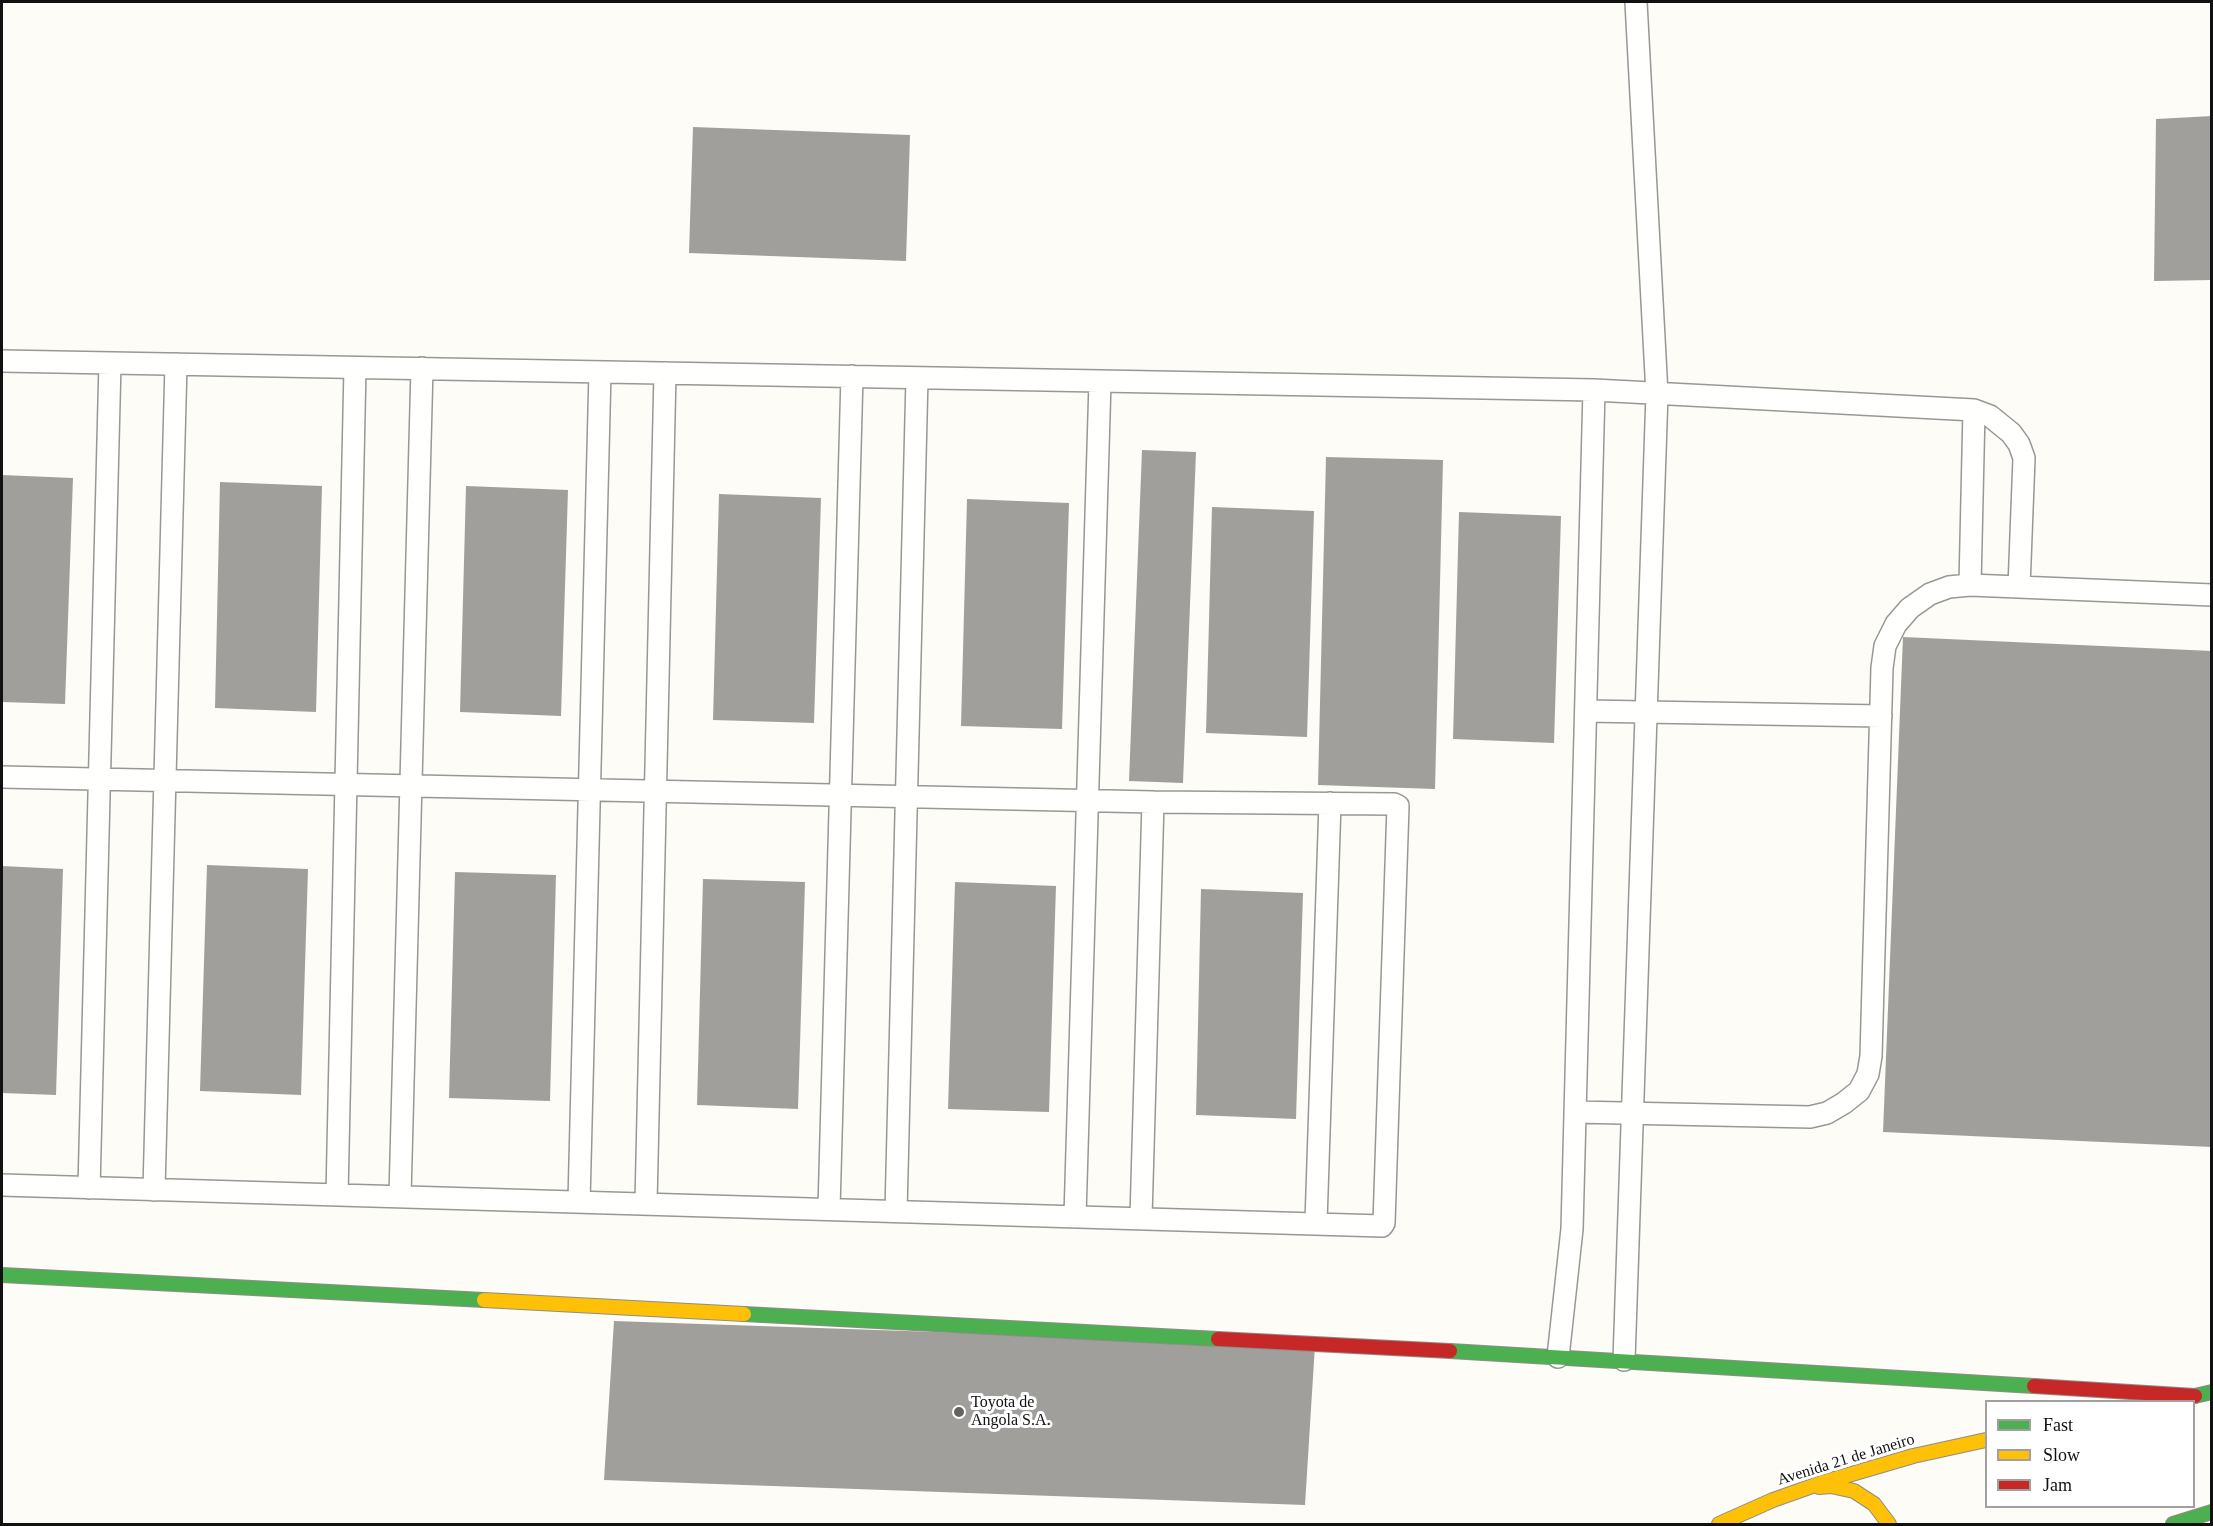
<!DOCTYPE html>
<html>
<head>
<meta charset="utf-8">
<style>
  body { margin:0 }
  #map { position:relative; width:2213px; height:1526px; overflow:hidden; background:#fdfcf7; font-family:"Times New Roman",serif }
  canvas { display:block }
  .frame { position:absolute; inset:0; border:3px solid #111; pointer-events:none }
  .legend { position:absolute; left:1985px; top:1400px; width:210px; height:108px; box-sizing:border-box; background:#fff; border:2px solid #a0a0a0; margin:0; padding:8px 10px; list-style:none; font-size:18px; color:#111 }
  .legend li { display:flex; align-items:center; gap:12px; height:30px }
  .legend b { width:30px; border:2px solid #a0a0a0 }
</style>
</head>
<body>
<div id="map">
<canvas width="2213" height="1526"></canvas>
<div class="frame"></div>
<ul class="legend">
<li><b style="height:8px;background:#4caf50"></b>Fast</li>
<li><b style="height:8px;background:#ffc107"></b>Slow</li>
<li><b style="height:8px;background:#c62828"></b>Jam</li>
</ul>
</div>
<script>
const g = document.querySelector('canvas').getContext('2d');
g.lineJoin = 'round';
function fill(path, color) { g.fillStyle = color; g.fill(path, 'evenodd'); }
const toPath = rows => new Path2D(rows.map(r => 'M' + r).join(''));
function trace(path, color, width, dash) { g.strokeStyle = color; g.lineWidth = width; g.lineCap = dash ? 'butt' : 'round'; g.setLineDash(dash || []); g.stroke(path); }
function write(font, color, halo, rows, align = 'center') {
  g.font = font + ' "Times New Roman",serif'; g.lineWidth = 6; g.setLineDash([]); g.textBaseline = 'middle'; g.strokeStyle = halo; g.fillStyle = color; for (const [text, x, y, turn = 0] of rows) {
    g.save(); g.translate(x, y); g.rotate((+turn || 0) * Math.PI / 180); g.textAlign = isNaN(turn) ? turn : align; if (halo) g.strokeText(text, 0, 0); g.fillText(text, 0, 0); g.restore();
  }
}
fill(toPath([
  [2212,116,2212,280,2154,281,2156,119],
  [693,127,910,135,906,261,689,253],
  [1142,450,1196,452,1183,783,1129,781],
  [1326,457,1443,460,1435,789,1318,785],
  [2,475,73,478,65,704,2,702],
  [220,482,322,486,316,712,215,708],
  [466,486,568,490,561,716,460,712],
  [719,494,821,498,814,723,713,720],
  [967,499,1069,503,1062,729,961,726],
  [1212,507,1314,511,1307,737,1206,733],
  [1459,512,1561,516,1554,743,1453,739],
  [1903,637,2212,651,2212,1147,1883,1132],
  [207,865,308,869,301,1095,200,1091],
  [2,866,63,869,56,1095,2,1093],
  [455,872,556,875,550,1101,449,1098],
  [703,879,805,882,798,1109,697,1105],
  [955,882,1056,886,1049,1112,948,1109],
  [1201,889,1303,893,1296,1119,1196,1115],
  [614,1321,1315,1345,1305,1505,604,1480]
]), '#a19f9c');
const lane = toPath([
  [2,361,1594,390,1974,410,1990,416,2011,433,2019,444,2024,458,2019,587],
  [1970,585,1974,410],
  [1586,711,1881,716],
  [2,777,1153,802,1394,804,1398,806,1384,1223,1382,1226,2,1185],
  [1575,1112,1810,1117,1827,1113,1844,1103,1859,1091,1868,1074,1871,1056,1882,668,1885,646,1896,624,1910,608,1930,594,1949,587,1970,585,2212,595],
  [89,1188,110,363],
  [154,1190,176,364],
  [337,1195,355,368],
  [400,1196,422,368],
  [579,1202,600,372],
  [646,1203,665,373],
  [829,1209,852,376],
  [896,1211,917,378],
  [1075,1216,1100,382],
  [1141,1217,1153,802],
  [1316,1222,1330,803],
  [1558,1357,1572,1229,1594,390],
  [1624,1360,1657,394,1636,2]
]);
const fast = toPath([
  [2,1275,484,1300],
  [744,1314,1218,1339],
  [1450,1351,2034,1386],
  [2168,1402,2212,1392],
  [2173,1524,2212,1512]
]);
const slow = toPath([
  [484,1300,744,1314],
  [1819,1487,1831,1486,1854,1491,1874,1504,1889,1524],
  [1719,1524,1773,1500,1821,1483,1913,1456,1986,1440]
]);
const jam = toPath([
  [1218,1339,1450,1351],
  [2034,1386,2195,1396]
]);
trace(lane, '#979795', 24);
trace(fast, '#8e8d8b', 16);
trace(slow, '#8e8d8b', 16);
trace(jam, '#8e8d8b', 16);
trace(lane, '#fffffe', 21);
trace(fast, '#4caf50', 14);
trace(slow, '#ffc107', 14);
trace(jam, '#c62828', 14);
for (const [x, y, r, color] of [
  [959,1412,6,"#646362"]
]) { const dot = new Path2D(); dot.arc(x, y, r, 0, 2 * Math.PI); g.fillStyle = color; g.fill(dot); trace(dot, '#fff', 2); }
write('16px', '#111', '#fff', [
  ["Toyota de",971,1403],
  ["Angola S.A.",971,1421]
], 'left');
write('16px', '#111', '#fff', [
  ["Avenida 21 de Janeiro",1846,1460,-17]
]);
</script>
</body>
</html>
